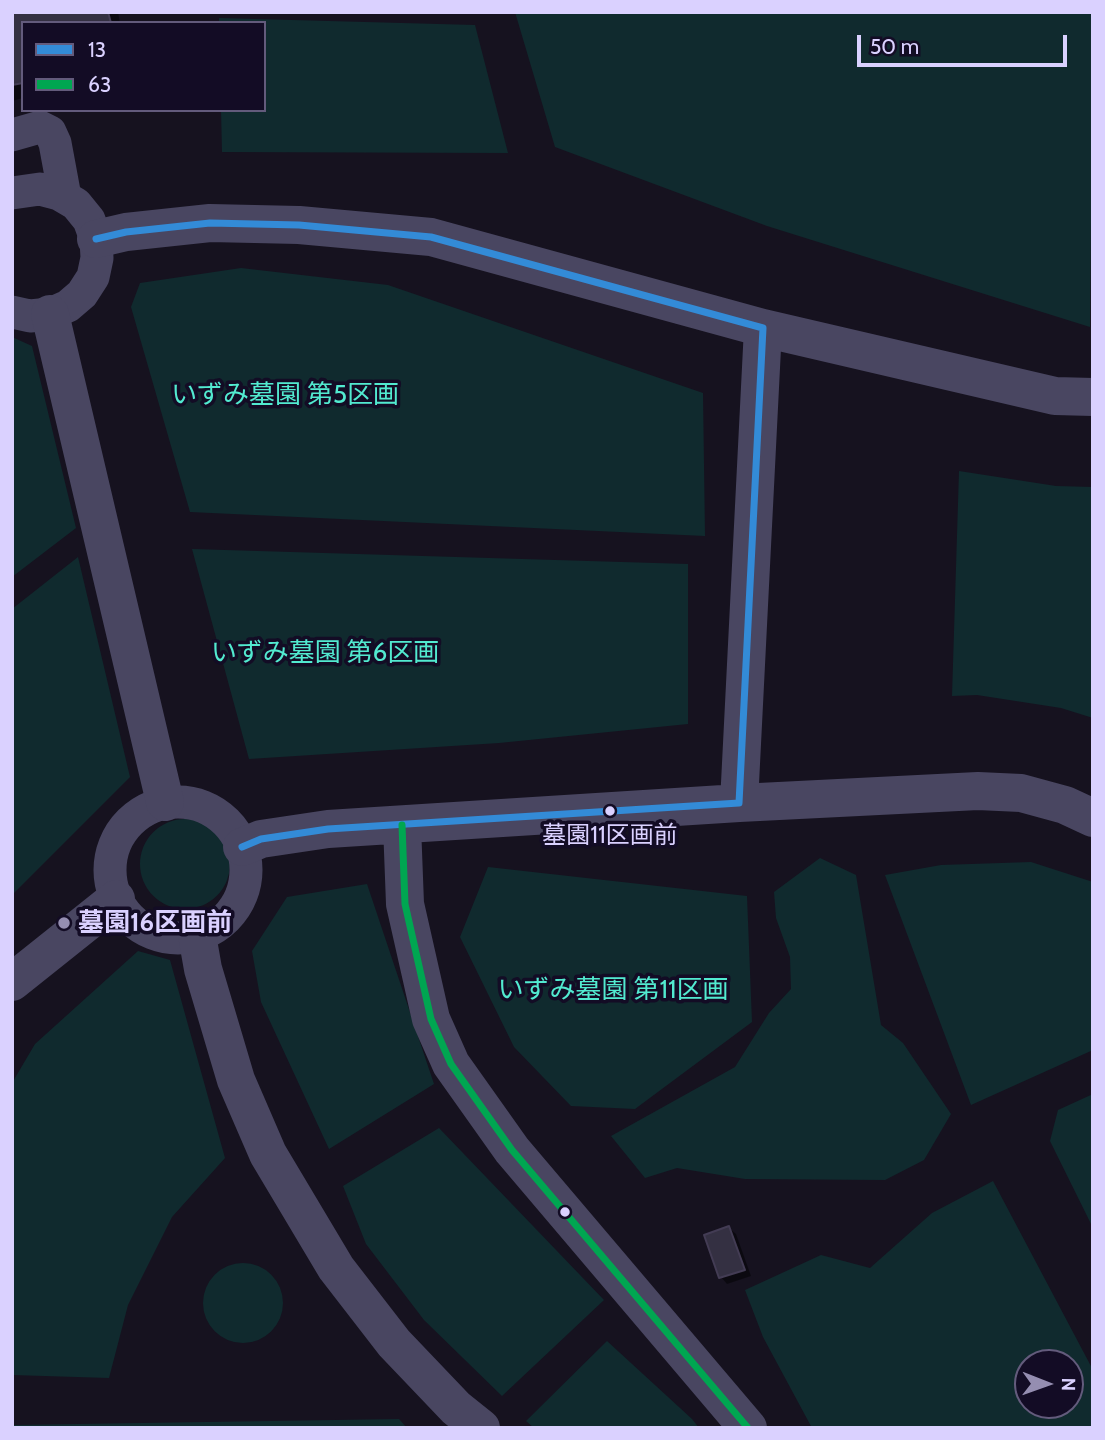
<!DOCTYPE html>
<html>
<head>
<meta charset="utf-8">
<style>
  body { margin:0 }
  #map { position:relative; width:1105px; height:1440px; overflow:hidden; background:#16121f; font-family:Cabin,sans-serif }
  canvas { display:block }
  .frame { position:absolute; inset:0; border:14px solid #dad1ff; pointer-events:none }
  .legend { position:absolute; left:21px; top:21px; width:245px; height:91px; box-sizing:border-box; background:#130c25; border:2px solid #635b7c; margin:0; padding:9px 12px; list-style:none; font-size:21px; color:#dad1ff }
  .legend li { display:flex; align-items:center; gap:14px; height:35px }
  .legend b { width:35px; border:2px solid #635b7c }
  .north { position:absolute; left:1014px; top:1349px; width:70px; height:70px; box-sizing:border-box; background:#130c25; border:2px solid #635b7c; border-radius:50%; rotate:91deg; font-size:19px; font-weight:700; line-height:28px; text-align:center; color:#dad1ff }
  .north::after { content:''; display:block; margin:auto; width:24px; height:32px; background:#958eb1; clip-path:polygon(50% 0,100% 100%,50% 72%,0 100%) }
  .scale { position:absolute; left:857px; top:35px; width:210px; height:32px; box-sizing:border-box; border:4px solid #dad1ff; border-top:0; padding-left:9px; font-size:21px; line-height:24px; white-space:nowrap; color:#dad1ff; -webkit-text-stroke:5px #130c25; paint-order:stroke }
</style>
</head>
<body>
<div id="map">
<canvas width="1105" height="1440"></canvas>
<div class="frame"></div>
<ul class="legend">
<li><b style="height:9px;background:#338bd7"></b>13</li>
<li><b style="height:9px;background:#00a651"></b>63</li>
</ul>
<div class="north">N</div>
<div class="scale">50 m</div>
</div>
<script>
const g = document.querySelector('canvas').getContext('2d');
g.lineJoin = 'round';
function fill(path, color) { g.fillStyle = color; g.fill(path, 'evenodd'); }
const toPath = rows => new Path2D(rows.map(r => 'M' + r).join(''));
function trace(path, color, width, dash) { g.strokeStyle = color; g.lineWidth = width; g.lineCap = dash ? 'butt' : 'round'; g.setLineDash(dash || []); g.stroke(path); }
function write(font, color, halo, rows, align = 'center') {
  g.font = font + ' Cabin,"Noto Sans JP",sans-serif'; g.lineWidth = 7; g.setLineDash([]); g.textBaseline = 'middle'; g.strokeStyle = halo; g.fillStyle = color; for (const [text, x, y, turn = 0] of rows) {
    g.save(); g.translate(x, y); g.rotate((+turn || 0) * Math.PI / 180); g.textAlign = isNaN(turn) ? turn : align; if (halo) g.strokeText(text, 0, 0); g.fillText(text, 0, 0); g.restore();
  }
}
fill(toPath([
  [515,12,1093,12,1090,327,767,226,555,147],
  [219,18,475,25,508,153,222,152,221,110,264,110,264,23,219,23],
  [241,268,388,285,703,393,705,536,190,512,131,307,140,283],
  [12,337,32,346,76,528,12,577],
  [959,471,1056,486,1093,487,1093,718,1061,708,977,695,952,696],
  [192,549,688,564,688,724,499,743,249,759],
  [78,557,130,777,12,895,12,609],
  '140 864a45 45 0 1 1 90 0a45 45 0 1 1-90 0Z',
  [820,858,856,875,881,1025,903,1043,951,1114,924,1160,885,1180,745,1179,677,1168,645,1178,611,1136,735,1067,769,1013,791,989,790,957,776,918,774,892],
  [1031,862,1093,882,1093,1050,971,1105,885,875,941,865],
  [488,867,747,896,752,1022,635,1109,571,1106,514,1047,460,937],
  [367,884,434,1084,329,1149,261,1002,252,951,287,897],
  [138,951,170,960,225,1158,172,1217,128,1305,109,1378,12,1375,12,1083,35,1044],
  [1093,1094,1093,1228,1050,1141,1058,1110],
  [439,1128,604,1300,502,1396,424,1320,366,1244,343,1186],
  [993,1181,1093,1370,1093,1428,812,1428,763,1337,745,1290,821,1255,870,1268,932,1213],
  [1028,1363,1070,1363,1070,1405,1028,1405],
  '203 1303a40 40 0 1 1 80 0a40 40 0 1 1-80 0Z',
  [607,1341,692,1419,699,1428,534,1428,526,1421],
  [399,1419,407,1428,12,1428,12,1425]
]), '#102a2e');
fill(toPath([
  [12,12,118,12,120,23,23,23,23,98,12,101],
  [729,1228,736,1234,751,1276,727,1284,721,1277]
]), '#0007');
const building = toPath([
  [12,12,108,12,111,23,23,23,23,83,12,85,12,12],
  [729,1226,745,1270,719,1278,704,1235,729,1226]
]);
fill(building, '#343042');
trace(building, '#433c54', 2);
trace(toPath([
  [12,135,40,127,50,132,55,143,65,197],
  [12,193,40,189,59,194,76,204,89,220,96,239,97,258,93,277,82,294,68,306,50,314,30,316,12,312],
  '110 870a68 68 0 1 1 136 0a68 68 0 1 1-136 0Z'
]), '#494661', 33);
trace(toPath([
  [96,239,126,232,210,223,299,225,431,237,763,328,739,803,328,829,261,839,242,847],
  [50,314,165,802],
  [763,328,1055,396,1093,397],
  [739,803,978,791,1021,793,1065,805,1093,818],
  [402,825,405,904,431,1019,451,1064,512,1150,748,1428],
  [197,935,203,969,236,1080,268,1154,336,1268,394,1343,456,1408,481,1428],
  [12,982,116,899]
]), '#494661', 38);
trace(toPath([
  [96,239,126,232,210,223,299,225,431,237,763,328,739,803,328,829,261,839,242,847]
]), '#338bd7', 7);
trace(toPath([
  [402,825,405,904,431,1019,451,1064,512,1150,748,1428]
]), '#00a651', 7);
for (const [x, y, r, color] of [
  [610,811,6,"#dad1ff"],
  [64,923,7,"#958eb1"],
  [565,1212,6,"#dad1ff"]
]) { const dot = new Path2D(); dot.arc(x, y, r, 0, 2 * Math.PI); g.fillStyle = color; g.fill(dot); trace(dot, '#130c25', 2.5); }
write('24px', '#dad1ff', '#130c25', [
  ["墓園11区画前",610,836]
]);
write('26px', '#52ead0', '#130c25', [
  ["いずみ墓園 第5区画",285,395],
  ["いずみ墓園 第6区画",325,653],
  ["いずみ墓園 第11区画",613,990]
]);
write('bold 26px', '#dad1ff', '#130c25', [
  ["墓園16区画前",78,923]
], 'left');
</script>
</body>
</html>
